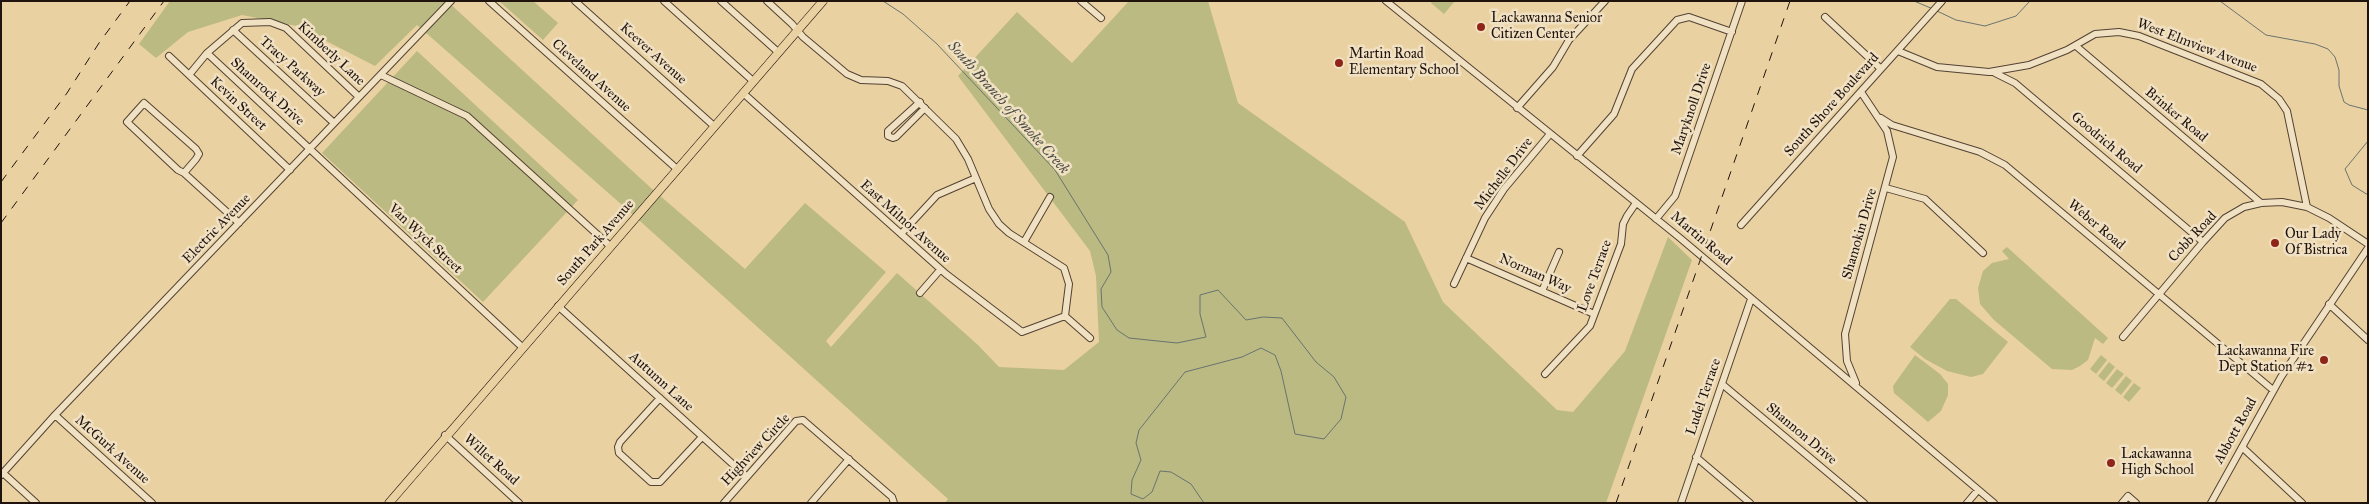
<!DOCTYPE html>
<html>
<head>
<meta charset="utf-8">
<style>
  body { margin:0 }
  #map { position:relative; width:2369px; height:504px; overflow:hidden; background:#ead1a2; font-family:"IM FELL Great Primer",serif }
  canvas { display:block }
  .frame { position:absolute; inset:0; border:2px solid #20130e; pointer-events:none }
</style>
</head>
<body>
<div id="map">
<canvas width="2369" height="504"></canvas>
<div class="frame"></div>
</div>
<script>
const g = document.querySelector('canvas').getContext('2d');
g.lineJoin = 'round';
function fill(path, color) { g.fillStyle = color; g.fill(path, 'evenodd'); }
const toPath = rows => new Path2D(rows.map(r => 'M' + r).join(''));
function trace(path, color, width, dash) { g.strokeStyle = color; g.lineWidth = width; g.lineCap = dash ? 'butt' : 'round'; g.setLineDash(dash || []); g.stroke(path); }
function write(font, color, halo, rows, align = 'center') {
  g.font = font + ' "IM FELL Great Primer",serif'; g.lineWidth = 5; g.setLineDash([]); g.textBaseline = 'middle'; g.strokeStyle = halo; g.fillStyle = color; for (const [text, x, y, turn = 0] of rows) {
    g.save(); g.translate(x, y); g.rotate((+turn || 0) * Math.PI / 180); g.textAlign = isNaN(turn) ? turn : align; if (halo) g.strokeText(text, 0, 0); g.fillText(text, 0, 0); g.restore();
  }
}
fill(toPath([
  [170,1,447,1,651,188,745,269,805,203,886,272,826,341,831,347,897,273,978,345,999,367,1064,370,1099,342,1096,276,1090,251,958,76,1017,12,1072,63,1129,1,1208,1,1238,103,1405,222,1443,302,1557,410,1573,412,1625,351,1668,237,1692,260,1606,503,945,503,948,499,630,212,417,25,375,66,297,26,242,15,188,32,156,58,139,44],
  [499,1,533,1,558,23,543,40],
  [1432,1,1455,1,1444,14,1431,3],
  [417,51,578,200,483,302,322,153],
  [2007,247,2108,338,2103,344,2095,338,2088,360,2080,366,2072,370,2052,369,1994,320,1980,304,1978,288,1983,271,1992,263,2009,259,2002,251],
  [1950,299,1956,299,2008,342,1983,374,1971,377,1947,371,1925,359,1910,347],
  [1915,355,1940,374,1948,384,1948,395,1941,411,1928,422,1894,393,1893,386],
  [2101,355,2107,360,2096,374,2090,369],
  [2109,362,2115,367,2104,381,2098,376],
  [2117,369,2124,374,2112,388,2106,383],
  [2126,376,2132,381,2121,395,2115,390],
  [2134,383,2141,388,2129,402,2123,397]
]), '#bbba82');
trace(toPath([
  [883,1,903,14,937,44,1055,170,1108,255,1111,272,1101,289,1102,307,1117,330,1129,338,1177,343,1206,337,1200,314,1200,295,1218,290,1246,320,1263,317,1282,318,1316,362,1334,377,1346,397,1341,419,1324,439,1295,434,1281,371,1275,355,1261,348,1242,357,1185,372,1139,430,1136,443,1141,460,1132,480,1131,494,1143,499,1152,492,1160,471,1171,472,1191,484,1204,503],
  [1914,1,1933,9],
  [2220,1,2266,35,2315,44,2328,49,2335,57,2339,70,2339,86,2344,102,2349,105,2368,110],
  [1937,11,1956,20,1985,26,2016,16,2030,1],
  [2368,141,2345,169,2352,185,2368,195]
]), '#69746e', 1);
const minor = toPath([
  [489,1,677,169],
  [575,1,714,126],
  [664,1,753,81],
  [721,1,778,52],
  [767,1,792,24,803,37,847,74,861,80,888,81,902,86,956,139,968,159,989,209,999,224,1009,233,1064,268,1069,284,1065,316],
  [1081,1,1101,18],
  [1386,1,1680,238,1994,503],
  [1825,17,1881,69],
  [233,30,334,123],
  [2076,46,2261,203],
  [1898,51,1937,67,1989,72,2029,65,2067,50,2095,34,2119,32,2139,36,2261,84,2279,99,2287,111,2307,207,2329,218,2368,244],
  [207,53,522,347],
  [169,56,290,170],
  [1995,73,2015,83,2203,242],
  [189,75,207,53,242,23,270,22,286,28,359,97],
  [381,75,467,116,610,246],
  [743,93,946,274,1022,332,1065,316],
  [920,102,888,131,888,136,893,138,896,137,925,108],
  [144,103,196,149,199,154,196,159,184,173,178,170,127,122,144,103],
  [1517,108,1553,67,1569,40,1605,1],
  [1881,118,1892,125,1980,152,2005,165,2273,390],
  [1577,156,1614,114,1632,69,1677,20,1689,17,1732,32],
  [184,173,239,223],
  [1886,188,1925,199,1983,253],
  [1656,219,1675,196,1742,1],
  [1741,225,1942,1],
  [901,234,937,195,976,178],
  [1024,242,1050,197],
  [1466,258,1594,314],
  [1454,284,1485,218,1504,189,1550,134],
  [1542,291,1559,252],
  [920,293,940,270],
  [2329,304,2368,340],
  [558,306,747,477],
  [1065,316,1090,338],
  [2123,337,2203,242,2225,218,2244,207,2261,203,2282,202,2307,207],
  [1545,374,1590,326,1621,244,1623,224,1627,216,1636,203],
  [1856,383,1847,361,1845,334,1893,157,1887,131,1861,92],
  [1722,384,1864,503],
  [660,398,620,442,618,447,619,453,651,482,660,482,702,437],
  [55,415,152,503],
  [445,435,519,503],
  [2242,447,2302,503],
  [1696,457,1750,503],
  [3,473,36,503],
  [1,475,55,415,451,1],
  [724,503,796,421,803,420,892,497,894,503],
  [811,503,849,459],
  [1681,503,1751,299],
  [1967,503,1978,490],
  [2122,503,2128,496,2136,503],
  [2211,503,2281,377,2368,248]
]);
const major = toPath([
  [389,503,823,1]
]);
trace(minor, '#524233', 8);
trace(major, '#20130e', 9);
trace(minor, '#f1e1c3', 6);
trace(major, '#ead1a2', 8);
trace(toPath([
  [1,182,67,93,99,43,130,1],
  [1,223,164,1],
  [1616,503,1790,1]
]), '#20130e', 1, [9, 9]);
for (const [x, y, r, color] of [
  [1481,27,5,"#8f2418"],
  [1339,63,5,"#8f2418"],
  [2275,243,5,"#8f2418"],
  [2324,360,5,"#8f2418"],
  [2111,463,5,"#8f2418"]
]) { const dot = new Path2D(); dot.arc(x, y, r, 0, 2 * Math.PI); g.fillStyle = color; g.fill(dot); trace(dot, '#f1e1c3', 2); }
write('14px', '#20130e', '#f1e1c3', [
  ["Lackawanna Senior",1491,19],
  ["Citizen Center",1491,35],
  ["Martin Road",1349,55],
  ["Elementary School",1349,71],
  ["Our Lady",2285,235],
  ["Of Bistrica",2285,251],
  ["Lackawanna Fire",2314,352,"right"],
  ["Dept Station #2",2314,368,"right"],
  ["Lackawanna",2121,455],
  ["High School",2121,471]
], 'left');
write('14px', '#20130e', '#f1e1c3', [
  ["West Elmview Avenue",2197,46,21],
  ["Kimberly Lane",331,54,43],
  ["Keever Avenue",653,54,42],
  ["Tracy Parkway",292,67,42],
  ["Cleveland Avenue",591,76,42],
  ["Shamrock Drive",267,92,42],
  ["Kevin Street",238,104,43],
  ["South Shore Boulevard",1832,105,-48],
  ["Maryknoll Drive",1692,109,-71],
  ["Brinker Road",2176,115,40],
  ["Goodrich Road",2106,143,40],
  ["Michelle Drive",1504,174,-53],
  ["East Milnor Avenue",905,222,42],
  ["Weber Road",2096,225,40],
  ["Electric Avenue",217,229,-46],
  ["Shamokin Drive",1860,234,-74],
  ["Cobb Road",2193,237,-47],
  ["Van Wyck Street",425,239,43],
  ["Martin Road",1701,239,40],
  ["South Park Avenue",596,243,-49],
  ["Norman Way",1535,274,24],
  ["Love Terrace",1595,276,-70],
  ["Autumn Lane",661,382,42],
  ["Ludel Terrace",1704,397,-71],
  ["Abbott Road",2236,431,-61],
  ["Shannon Drive",1801,434,40],
  ["McGurk Avenue",112,450,42],
  ["Highview Circle",756,450,-47],
  ["Willet Road",491,460,42]
]);
write('italic 15px', '#4b4c46', '#f1e1c3', [
  ["South Branch of Smoke Creek",1008,108,48]
]);
</script>
</body>
</html>
